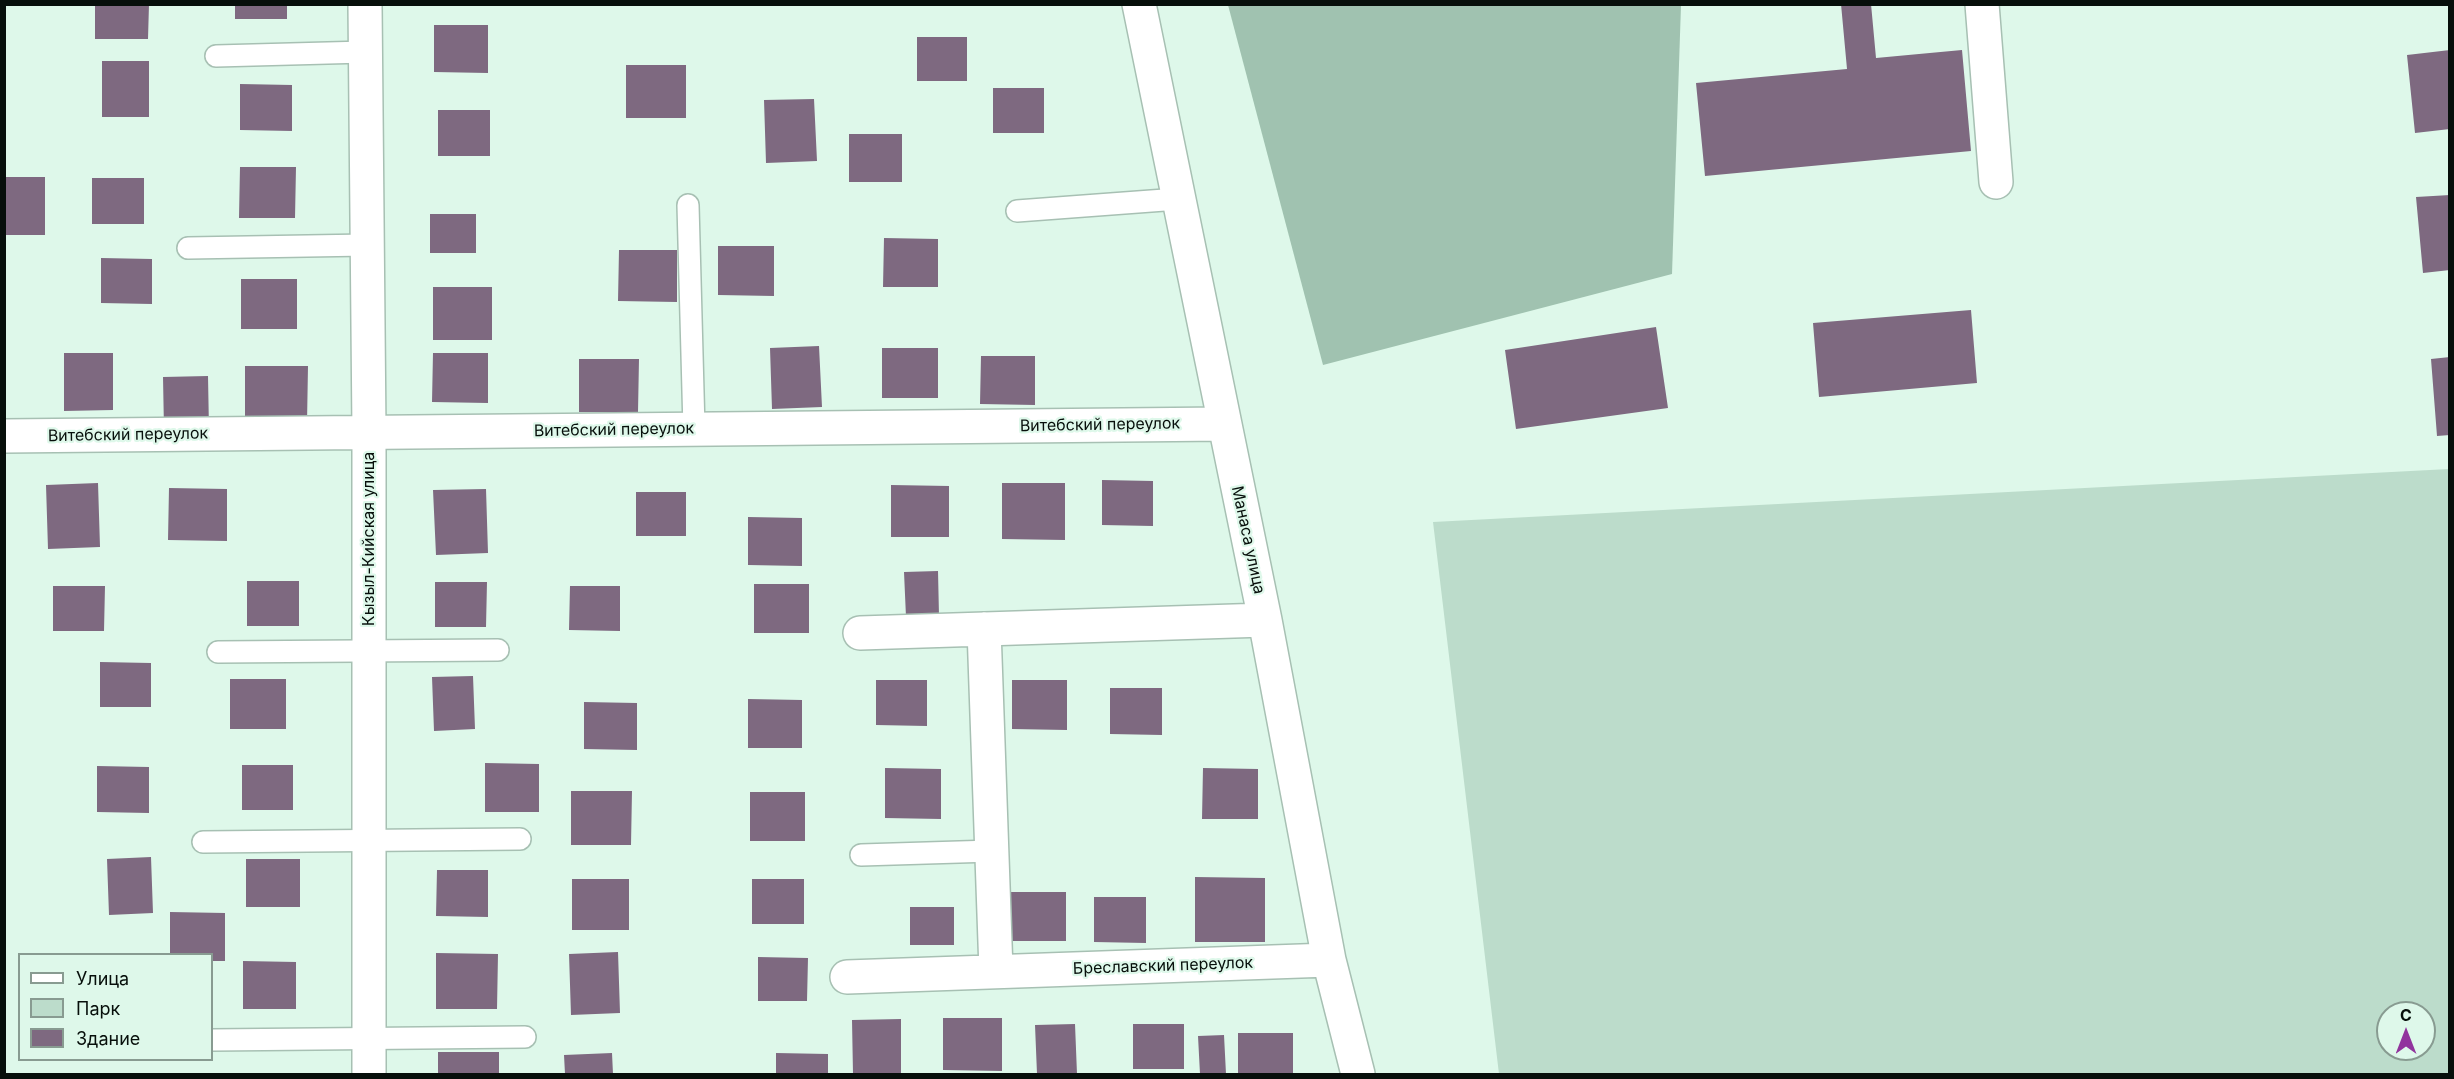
<!DOCTYPE html>
<html>
<head>
<meta charset="utf-8">
<style>
  body { margin:0 }
  #map { position:relative; width:2454px; height:1079px; overflow:hidden; background:#def8ea; font-family:Inter,sans-serif }
  canvas { display:block }
  .frame { position:absolute; inset:0; border:6px solid #070f0b; pointer-events:none }
  .legend { position:absolute; left:18px; top:953px; width:195px; height:108px; box-sizing:border-box; background:#def8ea; border:2px solid #889b91; margin:0; padding:8px 10px; list-style:none; font-size:18px; color:#070f0b }
  .legend li { display:flex; align-items:center; gap:12px; height:30px }
  .legend b { width:30px; border:2px solid #889b91 }
  .north { position:absolute; left:2376px; top:1001px; width:60px; height:60px; box-sizing:border-box; background:#def8ea; border:2px solid #889b91; border-radius:50%; rotate:0deg; font-size:16px; font-weight:700; line-height:24px; text-align:center; color:#070f0b }
  .north::after { content:''; display:block; margin:auto; width:21px; height:27px; background:#91349d; clip-path:polygon(50% 0,100% 100%,50% 72%,0 100%) }
</style>
</head>
<body>
<div id="map">
<canvas width="2454" height="1079"></canvas>
<div class="frame"></div>
<ul class="legend">
<li><b style="height:8px;background:#fff"></b>Улица</li>
<li><b style="height:16px;background:#bcdccb"></b>Парк</li>
<li><b style="height:16px;background:#7e6980"></b>Здание</li>
</ul>
<div class="north">С</div>
</div>
<script>
const g = document.querySelector('canvas').getContext('2d');
g.lineJoin = 'round';
function fill(path, color) { g.fillStyle = color; g.fill(path, 'evenodd'); }
const toPath = rows => new Path2D(rows.map(r => 'M' + r).join(''));
function trace(path, color, width, dash) { g.strokeStyle = color; g.lineWidth = width; g.lineCap = dash ? 'butt' : 'round'; g.setLineDash(dash || []); g.stroke(path); }
function write(font, color, halo, rows, align = 'center') {
  g.font = font + ' Inter,sans-serif'; g.lineWidth = 4.5; g.setLineDash([]); g.textBaseline = 'middle'; g.strokeStyle = halo; g.fillStyle = color; for (const [text, x, y, turn = 0] of rows) {
    g.save(); g.translate(x, y); g.rotate((+turn || 0) * Math.PI / 180); g.textAlign = isNaN(turn) ? turn : align; if (halo) g.strokeText(text, 0, 0); g.fillText(text, 0, 0); g.restore();
  }
}
fill(toPath([
  [2449,469,2449,1074,1499,1074,1433,522],
  [2388,1013,2424,1013,2424,1049,2388,1049]
]), '#bcdccb');
fill(toPath([
  [1228,5,1681,5,1672,274,1323,365]
]), '#a0c2b0');
fill(toPath([
  [95,4,149,4,148,39,95,39],
  [235,4,287,4,287,19,235,19],
  [1841,4,1871,4,1876,58,1962,50,1971,151,1705,176,1696,83,1847,69],
  [434,25,488,25,488,73,434,72],
  [917,37,967,37,967,81,917,81],
  [2450,50,2450,129,2415,133,2407,55],
  [102,61,149,61,149,117,102,117],
  [626,65,686,65,686,118,626,118],
  [240,84,292,85,292,131,240,130],
  [993,88,1044,88,1044,133,993,133],
  [814,99,817,161,766,163,764,100],
  [438,110,490,110,490,156,438,156],
  [849,134,902,134,902,182,849,182],
  [240,167,296,167,295,218,239,218],
  [4,177,45,177,45,235,4,235],
  [92,178,144,178,144,224,92,224],
  [2450,195,2450,270,2423,273,2416,197],
  [430,214,476,214,476,253,430,253],
  [884,238,938,239,938,287,883,287],
  [718,246,774,246,774,296,718,295],
  [619,250,677,250,677,302,618,301],
  [101,258,152,259,152,304,101,303],
  [241,279,297,279,297,329,241,329],
  [433,287,492,287,492,340,433,340],
  [1971,310,1977,383,1819,397,1813,323],
  [1656,327,1668,408,1516,429,1505,350],
  [819,346,822,407,772,409,770,348],
  [882,348,938,348,938,398,882,398],
  [64,353,113,353,113,410,64,411],
  [433,353,488,353,488,403,432,402],
  [981,356,1035,356,1035,405,980,404],
  [2450,357,2450,435,2437,436,2431,359],
  [579,359,639,359,638,412,579,412],
  [245,366,308,366,307,423,245,423],
  [208,376,209,430,164,430,163,377],
  [1102,480,1153,481,1153,526,1102,525],
  [98,483,100,547,48,549,46,485],
  [1002,483,1065,483,1065,540,1002,539],
  [891,485,949,486,949,537,891,537],
  [169,488,227,489,227,541,168,540],
  [486,489,488,553,436,555,433,490],
  [636,492,686,492,686,536,636,536],
  [748,517,802,518,802,566,748,565],
  [938,571,939,616,906,617,904,572],
  [247,581,299,581,299,626,247,626],
  [435,582,487,582,486,627,435,627],
  [754,584,809,584,809,633,754,633],
  [53,586,105,586,104,631,53,631],
  [570,586,620,586,620,631,569,630],
  [100,662,151,663,151,707,100,707],
  [473,676,475,729,434,731,432,677],
  [230,679,286,679,286,729,230,729],
  [876,680,927,680,927,726,876,725],
  [1012,680,1067,680,1067,730,1012,729],
  [1110,688,1162,688,1162,735,1110,734],
  [748,699,802,700,802,748,748,748],
  [584,702,637,703,637,750,584,749],
  [485,763,539,764,539,812,485,812],
  [242,765,293,765,293,810,242,810],
  [97,766,149,767,149,813,97,812],
  [885,768,941,769,941,819,885,818],
  [1203,768,1258,769,1258,819,1202,819],
  [571,791,632,791,631,845,571,845],
  [750,792,805,792,805,841,750,841],
  [151,857,153,913,109,915,107,859],
  [246,859,300,859,300,907,246,907],
  [437,870,488,870,488,917,436,916],
  [1195,877,1265,878,1265,942,1195,942],
  [572,879,629,879,629,930,572,930],
  [752,879,804,879,804,924,752,924],
  [1010,892,1066,892,1066,941,1010,941],
  [1094,897,1146,897,1146,943,1094,942],
  [910,907,954,907,954,945,910,945],
  [170,912,225,913,225,961,212,961,212,954,170,954],
  [618,952,620,1013,571,1015,569,954],
  [436,953,498,954,497,1009,436,1009],
  [758,957,808,958,807,1001,758,1001],
  [243,961,296,962,296,1009,243,1009],
  [943,1018,1002,1018,1002,1071,943,1070],
  [901,1019,901,1074,853,1074,852,1020],
  [1075,1024,1077,1074,1037,1074,1035,1025],
  [1133,1024,1184,1024,1184,1069,1133,1069],
  [1238,1033,1293,1033,1293,1074,1238,1074],
  [1224,1035,1226,1074,1200,1074,1198,1036],
  [438,1052,499,1052,499,1074,438,1074],
  [612,1053,613,1074,565,1074,564,1055],
  [776,1053,828,1054,828,1074,776,1074]
]), '#7e6980');
const service = toPath([
  [216,56,365,52],
  [688,205,694,429],
  [1017,211,1178,199],
  [188,248,367,245],
  [218,652,498,650],
  [203,842,520,839],
  [861,855,992,851],
  [212,1040,525,1037]
]);
const minor = toPath([
  [365,4,369,432,369,1074],
  [1139,4,1265,620,1329,960,1358,1074],
  [1982,4,1996,182],
  [4,436,1224,424],
  [984,629,996,971],
  [860,633,1265,620],
  [847,977,1329,960]
]);
trace(service, '#a7c0b3', 24);
trace(minor, '#a7c0b3', 36);
trace(service, '#fff', 21);
trace(minor, '#fff', 33);
write('16px', '#070f0b', '#def8ea', [
  ["Витебский переулок",1100,425,-1],
  ["Витебский переулок",614,430,-1],
  ["Витебский переулок",128,435,-1],
  ["Кызыл-Кийская улица",369,539,-90],
  ["Манаса улица",1248,540,78],
  ["Бреславский переулок",1163,966,-2]
]);
</script>
</body>
</html>
